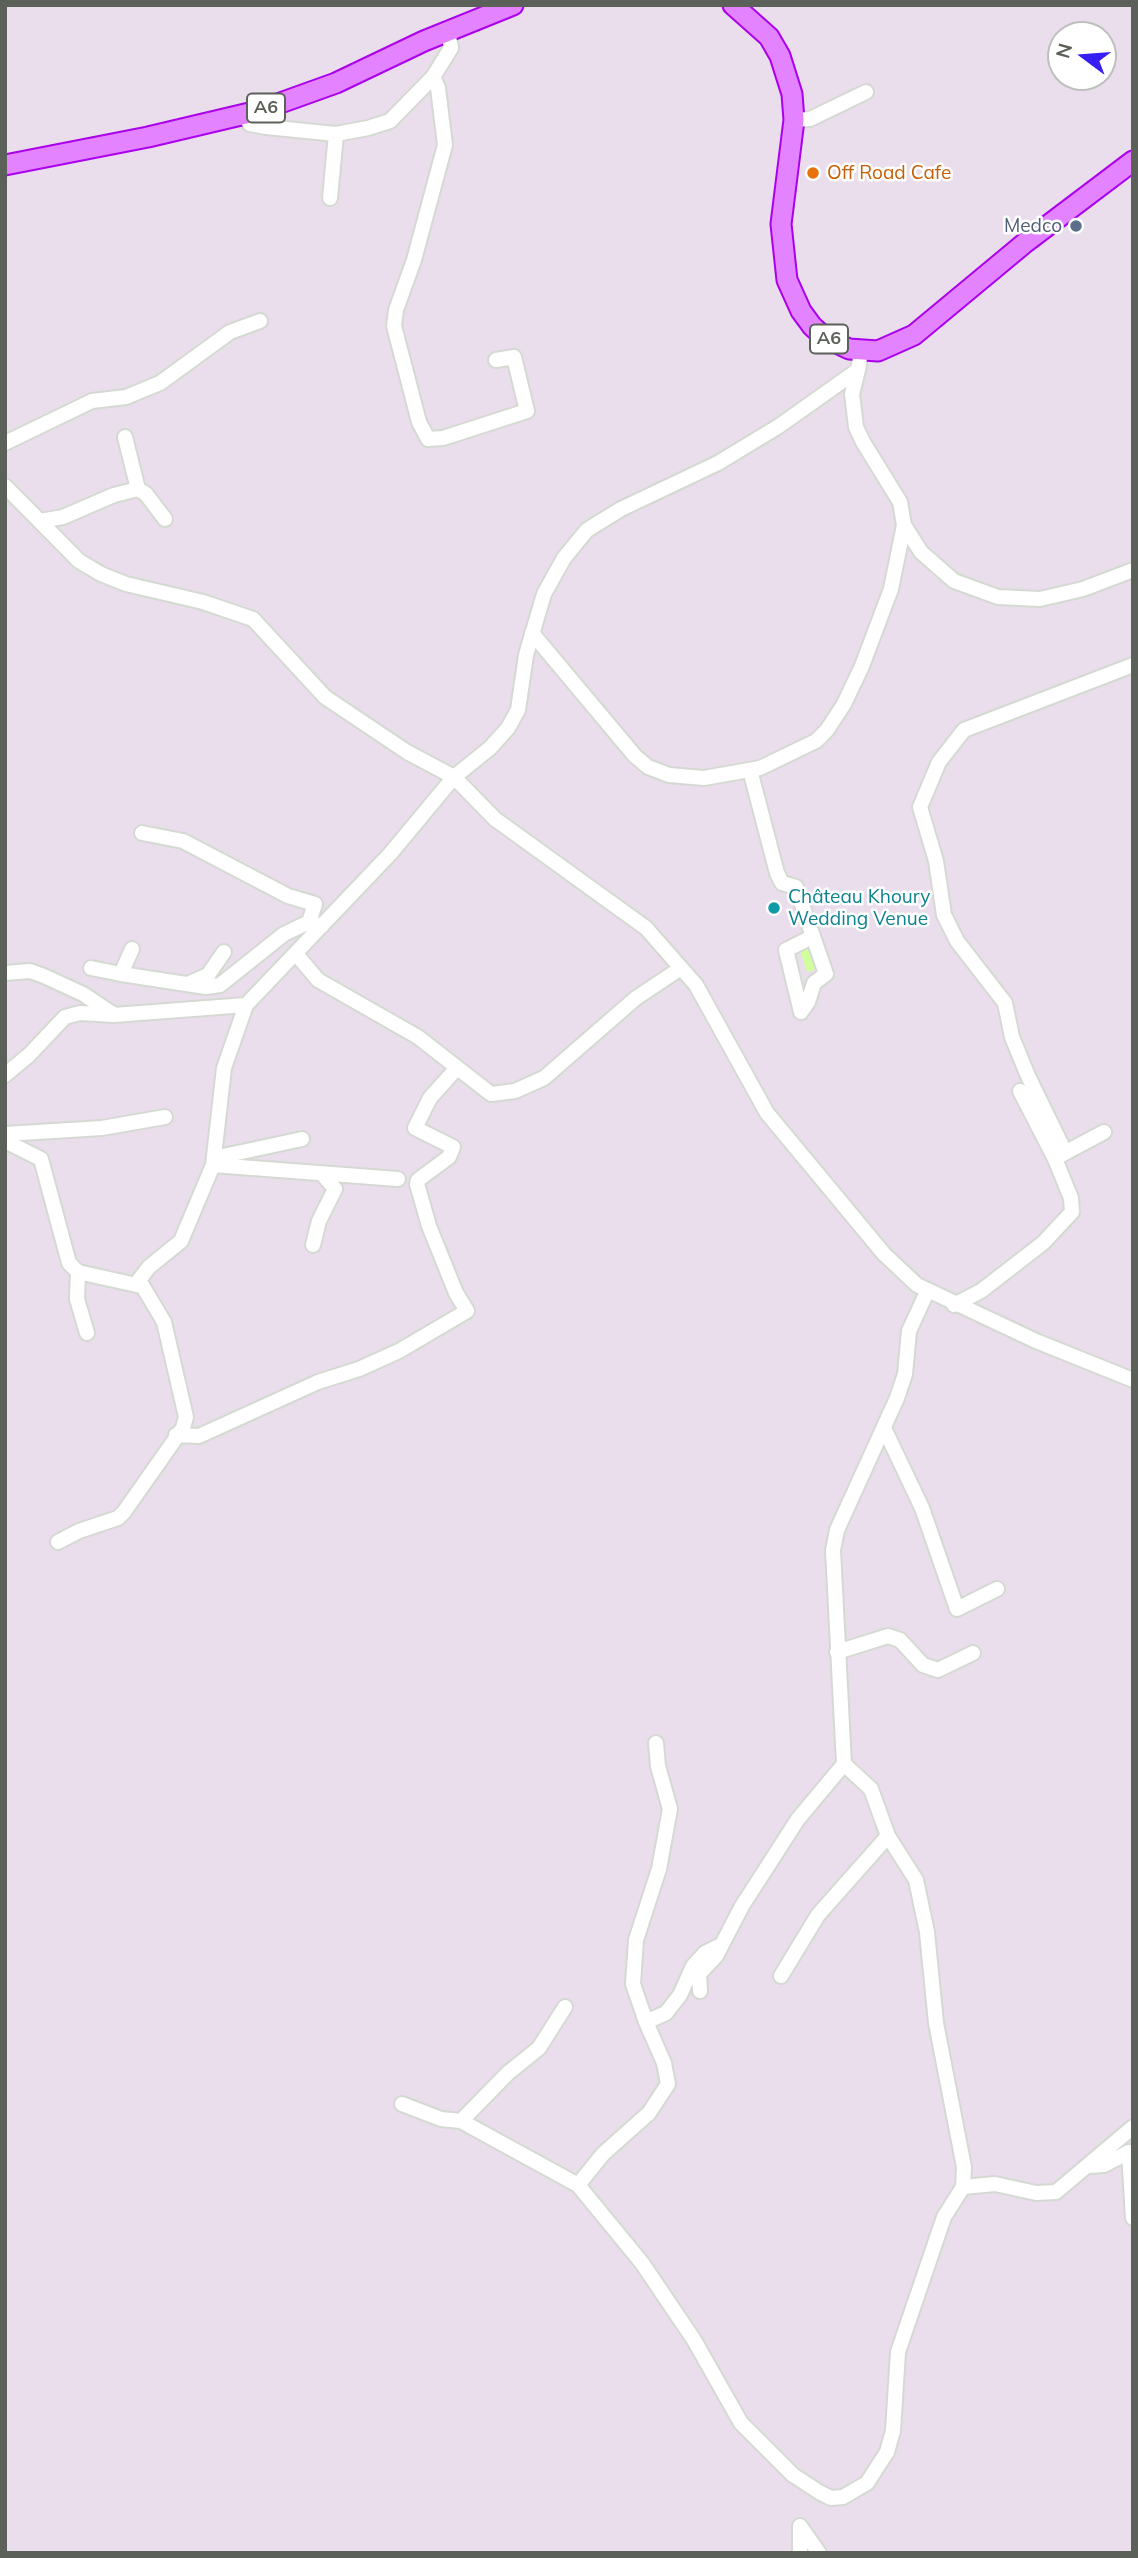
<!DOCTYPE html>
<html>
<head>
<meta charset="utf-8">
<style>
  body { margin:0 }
  #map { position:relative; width:1138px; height:2558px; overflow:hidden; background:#eadeec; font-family:Mulish,sans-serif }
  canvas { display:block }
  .frame { position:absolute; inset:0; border:7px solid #5b6158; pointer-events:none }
  .north { position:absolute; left:1047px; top:21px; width:70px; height:70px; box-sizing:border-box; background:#fff; border:2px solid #bdc0bc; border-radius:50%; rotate:286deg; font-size:19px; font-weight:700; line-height:28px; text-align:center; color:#5b6158 }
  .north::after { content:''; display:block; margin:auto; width:24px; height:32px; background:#371ef2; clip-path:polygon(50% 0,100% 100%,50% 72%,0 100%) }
</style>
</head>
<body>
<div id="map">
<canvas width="1138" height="2558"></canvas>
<div class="frame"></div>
<div class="north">N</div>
</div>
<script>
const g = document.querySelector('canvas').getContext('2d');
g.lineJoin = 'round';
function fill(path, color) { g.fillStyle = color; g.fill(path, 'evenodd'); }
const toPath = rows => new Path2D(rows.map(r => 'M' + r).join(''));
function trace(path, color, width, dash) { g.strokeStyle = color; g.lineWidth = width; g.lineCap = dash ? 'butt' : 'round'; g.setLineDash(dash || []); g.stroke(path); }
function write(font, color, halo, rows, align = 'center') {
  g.font = font + ' Mulish,sans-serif'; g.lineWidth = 5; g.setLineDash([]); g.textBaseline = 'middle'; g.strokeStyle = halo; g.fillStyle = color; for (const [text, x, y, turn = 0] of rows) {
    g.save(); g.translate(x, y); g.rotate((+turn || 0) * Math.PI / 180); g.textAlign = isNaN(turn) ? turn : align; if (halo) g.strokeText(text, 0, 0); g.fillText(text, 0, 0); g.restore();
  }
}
fill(toPath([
  [809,948,816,969,807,972,800,951]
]), '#d0ff9c');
const minor = toPath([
  [448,31,451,48,433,77,438,88,445,145,414,260,396,310,394,326,419,422,428,439,443,438,527,411,514,357,496,360],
  [244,116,250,124,266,127,336,134,368,128,390,121,433,77],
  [794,120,810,119,866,92],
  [330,198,336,134],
  [858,370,852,394,856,427,863,442,900,502,904,525,921,552,954,581,998,597,1040,599,1083,589,1133,570],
  [125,437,138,489],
  [5,443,92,401,126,397,160,383,230,332,260,321],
  [5,486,79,561,101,574,126,584,203,602,253,619,325,697,407,752,454,777,495,819,646,928,696,985,767,1113,884,1254,917,1285,1036,1341,1133,1380],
  [40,521,63,517,114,495,138,489,146,494,165,519],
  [532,633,635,756,648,767,669,775,704,778,760,768,816,741,827,730,844,704,862,666,891,589,904,525],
  [750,770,777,873,782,883,796,887,826,974,814,983,808,1002,801,1012,786,950,812,937],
  [142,833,183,841,288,896,315,904,309,922],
  [132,949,121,974,206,987,220,985,284,934,309,922,322,926],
  [296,954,318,980,418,1037,491,1094,515,1091,544,1078,636,998,681,968],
  [91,968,121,974],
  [5,973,30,971,44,976,83,994,113,1014],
  [190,983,208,975,224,952],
  [5,1075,29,1055,65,1017,80,1013,114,1015,246,1005,390,854,454,777,490,748,508,728,518,710,526,655,544,594,564,558,587,530,621,509,718,463,779,426,858,370,861,352],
  [5,1134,102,1128,165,1117],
  [5,1141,41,1159,69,1263,78,1272,141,1286],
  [1065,1152,1028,1076,1012,1037,1005,1003,957,941,944,915,936,861,920,807,939,762,964,730,1133,665],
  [1059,1156,1104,1132],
  [214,1158,302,1139],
  [213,1165,398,1179],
  [313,1245,319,1221,335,1189,324,1176],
  [78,1272,77,1299,87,1333],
  [954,1305,981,1291,1043,1243,1072,1212,1071,1198,1055,1159,1020,1091],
  [884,1428,922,1508,957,1609,997,1589],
  [176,1435,199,1436,318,1382,359,1369,399,1351,467,1311,456,1293,429,1226,417,1184,418,1180,449,1157,453,1147,415,1128,430,1098,457,1068],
  [58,1542,79,1531,118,1518,124,1512,183,1428,186,1417,164,1322,139,1280,149,1267,181,1241,213,1165,224,1068,246,1005],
  [837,1652,888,1636,900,1640,923,1665,938,1670,973,1653],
  [656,1743,658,1766,670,1809,659,1869,636,1940,633,1984,646,2022,666,2013,680,1995,693,1966,705,1953,721,1945],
  [781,1976,818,1915,888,1836],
  [700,1991,699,1974,716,1956,742,1906,798,1819,844,1764,833,1550,837,1530,897,1398,905,1374,909,1331,927,1292],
  [402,2104,441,2119,461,2121,578,2185,642,2263,694,2340,741,2423,793,2475,819,2492,831,2498,843,2497,867,2483,887,2452,893,2431,898,2352,944,2217,963,2187,964,2167,936,2023,927,1932,916,1880,888,1836,871,1789,844,1764],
  [461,2121,508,2073,539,2048,565,2007],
  [1089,2166,1104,2165,1129,2152,1133,2218],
  [578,2185,603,2154,649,2113,668,2084,664,2063,646,2022],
  [963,2187,995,2184,1036,2193,1056,2192,1133,2127],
  [800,2526,819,2553],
  [800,2526,800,2553]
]);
const highway = toPath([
  [733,5,769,37,780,56,792,94,794,120,781,224,787,280,801,311,812,326,824,337,849,349,878,351,914,335,1026,242,1133,161],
  [5,165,148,137,258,111,336,83,424,41,513,5]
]);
trace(minor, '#d4dad2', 18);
trace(highway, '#ab00eb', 23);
trace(minor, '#fff', 14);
trace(highway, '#e483ff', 19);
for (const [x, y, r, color] of [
  [813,173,7,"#e8710a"],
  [1076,226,7,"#5c6f8a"],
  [774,908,7,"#0f9aa8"]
]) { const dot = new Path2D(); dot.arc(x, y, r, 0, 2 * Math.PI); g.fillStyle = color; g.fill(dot); trace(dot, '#fff', 2.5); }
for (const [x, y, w] of [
  [266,108,38],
  [829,339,38]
]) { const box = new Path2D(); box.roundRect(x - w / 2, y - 14.5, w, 29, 5); g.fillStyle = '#fff'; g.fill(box); trace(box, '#5b6158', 2); }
write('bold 18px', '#5b6158', null, [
  ["A6",266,108],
  ["A6",829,339]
]);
write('19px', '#c56008', '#fff', [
  ["Off Road Cafe",827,173]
], 'left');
write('19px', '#4e5e75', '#fff', [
  ["Medco",1062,226]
], 'right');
write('19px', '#0d838f', '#fff', [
  ["Château Khoury",788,897],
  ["Wedding Venue",788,919]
], 'left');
</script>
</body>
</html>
